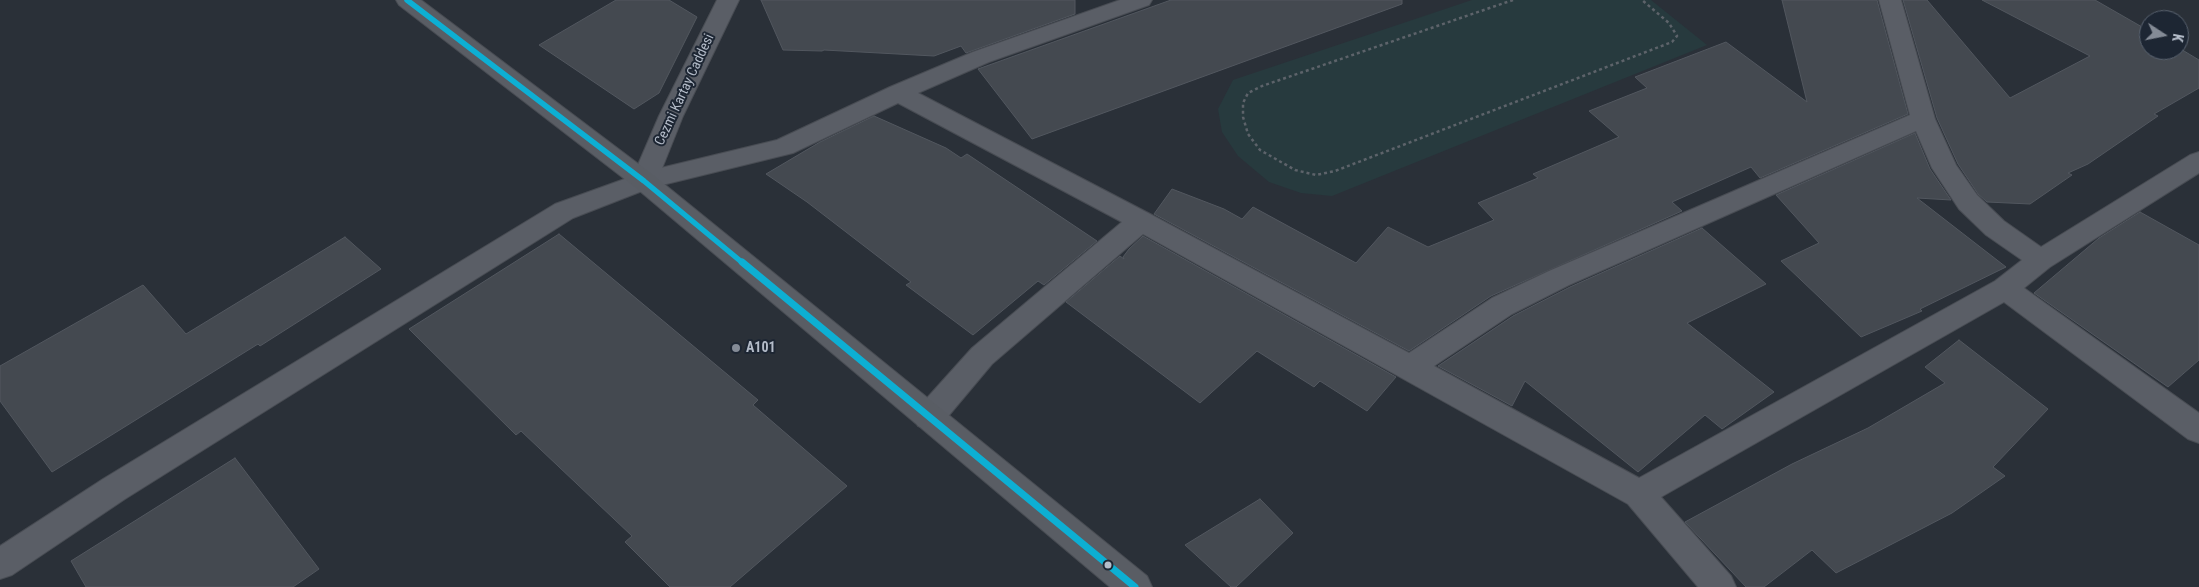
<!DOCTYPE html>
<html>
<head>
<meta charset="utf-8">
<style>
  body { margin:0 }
  #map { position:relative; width:2199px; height:587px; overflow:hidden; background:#2a3038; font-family:"Roboto Condensed",sans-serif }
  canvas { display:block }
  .north { position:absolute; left:2139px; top:10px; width:50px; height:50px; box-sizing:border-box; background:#1d2633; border:1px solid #59626f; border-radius:50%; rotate:101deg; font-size:14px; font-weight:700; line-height:20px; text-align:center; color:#b4bcc9 }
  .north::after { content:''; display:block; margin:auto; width:18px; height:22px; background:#848b96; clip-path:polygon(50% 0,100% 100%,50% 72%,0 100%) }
</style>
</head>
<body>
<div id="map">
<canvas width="2199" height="587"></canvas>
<div class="north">K</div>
</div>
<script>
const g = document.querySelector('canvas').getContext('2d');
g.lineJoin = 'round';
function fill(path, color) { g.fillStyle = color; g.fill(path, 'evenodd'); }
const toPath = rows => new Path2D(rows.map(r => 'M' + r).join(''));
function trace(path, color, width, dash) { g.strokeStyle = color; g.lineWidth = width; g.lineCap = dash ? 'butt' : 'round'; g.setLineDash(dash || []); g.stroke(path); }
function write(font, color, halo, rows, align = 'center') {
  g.font = font + ' "Roboto Condensed",sans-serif'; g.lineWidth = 4; g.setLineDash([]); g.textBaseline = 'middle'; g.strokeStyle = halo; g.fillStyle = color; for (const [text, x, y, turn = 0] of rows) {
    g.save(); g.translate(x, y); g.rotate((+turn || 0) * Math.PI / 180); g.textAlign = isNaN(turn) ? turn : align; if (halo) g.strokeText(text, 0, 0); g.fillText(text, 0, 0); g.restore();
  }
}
fill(toPath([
  [1472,0,1651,0,1707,45,1332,196,1301,193,1269,182,1238,156,1222,132,1218,109,1233,80]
]), '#273a3e');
const building = toPath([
  [616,0,669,0,697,17,659,93,634,109,539,45,616,0],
  [761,0,1075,0,1075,14,966,53,961,46,934,56,824,50,822,51,783,50,761,0],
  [1171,0,1402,0,1402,4,1032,139,978,69,1171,0],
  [1782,0,1877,0,1908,114,1760,178,1751,167,1672,202,1682,211,1491,296,1409,351,1154,214,1172,189,1224,209,1242,219,1253,207,1356,263,1388,227,1428,247,1494,220,1478,203,1538,178,1533,174,1619,137,1589,111,1647,88,1635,77,1726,42,1807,102,1782,0],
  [1903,0,1927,0,2010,98,2090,56,1982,0,2095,0,2149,31,2149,50,2179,48,2199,60,2199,88,2154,114,2158,116,2088,164,2068,173,2072,175,2030,204,1987,202,1978,194,1958,164,1937,118,1903,0],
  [874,116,946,148,961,158,967,154,1097,241,1044,285,1038,281,973,335,906,285,911,282,807,202,766,174,820,142,874,116],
  [1915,133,1930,169,1951,200,1917,198,2006,267,1920,309,1922,311,1861,337,1781,261,1819,243,1776,195,1915,133],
  [2140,212,2199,245,2199,360,2168,387,2034,293,2099,238,2140,212],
  [1702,228,1766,284,1687,323,1774,392,1722,429,1705,415,1638,472,1525,381,1512,406,1438,366,1513,316,1570,287,1702,228],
  [559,234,758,400,753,405,847,486,730,587,670,587,625,542,632,536,521,431,516,435,409,329,559,234],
  [1143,236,1396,377,1367,411,1320,381,1314,387,1257,351,1200,403,1066,302,1120,256,1124,259,1123,257,1129,249,1143,236],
  [345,237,381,269,260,346,258,344,52,472,0,401,0,366,143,285,186,334,345,237],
  [1959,340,2048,409,1993,467,2005,476,1952,513,1836,573,1812,550,1764,587,1746,587,1685,522,1792,464,1868,428,1945,383,1925,367,1959,340],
  [235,458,319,569,293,587,86,587,71,561,235,458],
  [1260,499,1293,533,1236,587,1231,587,1185,545,1260,499]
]);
fill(building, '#444950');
trace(building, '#52575f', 1);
const minor = toPath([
  [1120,0,1152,0,1149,5,989,62,918,93,1150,214,1409,353,1492,298,1549,271,1910,115,1879,0,1901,0,1935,119,1956,165,1977,195,2004,221,2041,247,2190,155,2199,152,2199,173,2050,267,2024,288,2199,413,2199,443,2188,439,2004,302,1661,497,1731,576,1736,587,1698,587,1628,504,1143,234,992,364,940,426,929,429,918,426,914,417,918,408,972,348,1122,222,898,103,793,153,650,188,573,218,125,499,12,575,0,579,0,546,103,479,555,204,644,172,777,140,890,87,973,52,1120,0],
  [1916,131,1932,168,1959,209,1986,235,2022,260,1995,281,1639,478,1434,366,1512,314,1569,285,1916,131]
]);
const tertiary = toPath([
  [717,0,739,0,683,116,657,181,653,187,644,190,635,187,631,181,659,116,717,0]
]);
const secondary = toPath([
  [396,0,421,0,653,175,1147,576,1152,587,1110,587,635,187,399,5,396,0]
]);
trace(minor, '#484c53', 2);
trace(tertiary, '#484c53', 2);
trace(secondary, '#484c53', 2);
trace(toPath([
  [1513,0,1262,86,1248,93,1243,103,1243,117,1248,134,1260,150,1295,170,1316,175,1335,171,1672,42,1677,36,1669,23,1642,0]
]), '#5d636a', 2.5, [3, 3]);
fill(minor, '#5a5e66');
fill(tertiary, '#5a5e66');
fill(secondary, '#595d64');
trace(toPath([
  [407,0,644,181,744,264]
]), '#0dafd3', 5.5);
trace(toPath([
  [742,262,1135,587]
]), '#0dafd3', 7);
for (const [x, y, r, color] of [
  [736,348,5,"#848b96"],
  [1108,565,4.5,"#b4bcc9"]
]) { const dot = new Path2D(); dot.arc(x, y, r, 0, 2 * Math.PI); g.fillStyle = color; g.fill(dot); trace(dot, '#1d2633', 2); }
write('14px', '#b4bcc9', '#1d2633', [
  ["Cezmi Kartay Caddesi",685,90,-65]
]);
write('bold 14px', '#b4bcc9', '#1d2633', [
  ["A101",746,348]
], 'left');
</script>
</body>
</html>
